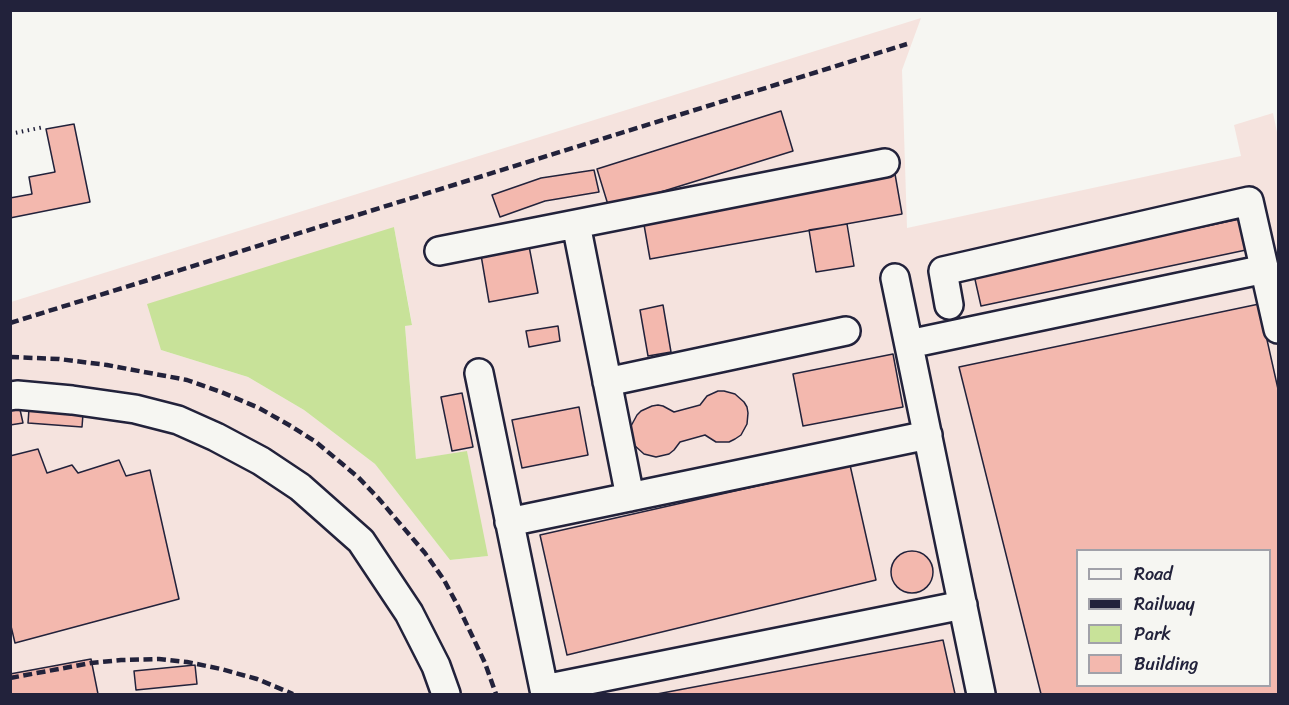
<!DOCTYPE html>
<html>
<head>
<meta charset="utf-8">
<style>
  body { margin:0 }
  #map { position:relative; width:1289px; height:705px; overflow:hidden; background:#f6f6f2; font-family:Sriracha,sans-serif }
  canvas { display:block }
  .frame { position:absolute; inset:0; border:12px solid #22223b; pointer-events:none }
  .legend { position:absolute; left:1076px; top:549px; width:195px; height:138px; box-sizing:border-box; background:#f6f6f2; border:2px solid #a1a1a9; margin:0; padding:8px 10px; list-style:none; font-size:18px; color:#22223b }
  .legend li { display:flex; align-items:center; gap:12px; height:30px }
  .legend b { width:30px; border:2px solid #a1a1a9 }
</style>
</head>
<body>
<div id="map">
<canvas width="1289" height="705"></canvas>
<div class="frame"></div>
<ul class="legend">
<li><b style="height:8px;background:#f6f6f2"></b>Road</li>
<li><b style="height:8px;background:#22223b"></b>Railway</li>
<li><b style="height:16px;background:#c8e299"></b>Park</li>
<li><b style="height:16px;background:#f3b8ae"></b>Building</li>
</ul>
</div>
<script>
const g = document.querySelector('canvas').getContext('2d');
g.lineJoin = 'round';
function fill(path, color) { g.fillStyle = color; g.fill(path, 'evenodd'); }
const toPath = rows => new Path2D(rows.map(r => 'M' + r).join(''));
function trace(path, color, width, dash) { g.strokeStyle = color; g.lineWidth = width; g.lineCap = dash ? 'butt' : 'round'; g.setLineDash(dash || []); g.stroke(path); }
fill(toPath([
  [921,18,902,70,907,228,1241,156,1234,125,1273,113,1278,137,1278,694,11,694,11,302],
  [394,227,412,324,405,326,416,459,467,452,487,556,450,560,375,464,304,410,248,377,161,350],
  [1078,550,1270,550,1270,686,1078,686]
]), '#f5e3de');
fill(toPath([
  [394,227,412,325,405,326,416,459,467,451,488,556,450,560,375,464,304,410,248,377,161,350,147,304]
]), '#c8e299');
const building = toPath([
  [781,111,793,151,609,208,597,169,781,111],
  [74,124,90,202,10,218,10,198,32,194,29,177,55,172,46,129,74,124],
  [594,170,599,192,545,201,500,217,492,195,541,178,594,170],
  [895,174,902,214,650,259,643,219,895,174],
  [1240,219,1246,250,981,306,974,275,1240,219],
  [847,224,854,266,816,272,809,230,847,224],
  [529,246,538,293,489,302,481,255,529,246],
  [1259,304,1278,389,1278,694,1041,694,959,367,1259,304],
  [1078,550,1270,550,1270,686,1078,686,1078,550],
  [663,305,671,352,648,356,640,310,663,305],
  [558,326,560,341,529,347,526,331,558,326],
  [893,354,903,407,803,426,793,374,893,354],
  [718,391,724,391,735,394,744,402,747,407,748,413,747,424,741,435,735,439,729,442,716,442,705,435,680,442,674,450,669,454,656,457,644,454,634,445,632,439,631,426,637,415,641,411,652,406,658,405,663,406,674,412,700,405,707,396,718,391],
  [462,393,473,447,452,451,441,397,462,393],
  [19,405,23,423,10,425,10,406,19,405],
  [579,407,588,455,522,468,512,420,579,407],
  [29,409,83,414,82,427,28,423,29,409],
  [38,449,47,473,72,465,78,473,119,460,126,476,150,470,179,599,15,643,10,622,10,456,38,449],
  [850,465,876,580,567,655,540,535,850,465],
  '891 572a21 21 0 1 1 42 0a21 21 0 1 1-42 0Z',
  [943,640,955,694,657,694,943,640],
  [91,659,98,694,10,694,10,674,91,659],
  [195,665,197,684,136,690,134,671,195,665]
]);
fill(building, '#f3b8ae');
trace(building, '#22223b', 1.5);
const minor = toPath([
  [576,224,630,497],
  [439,251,885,163],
  [895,278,981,694],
  [949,305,943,271,1249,201,1278,329],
  [909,344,1265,269],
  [479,373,545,694],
  [607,382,846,331],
  [10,396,17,395,72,400,135,409,178,420,216,437,261,461,300,487,361,541,409,613,436,666,446,694],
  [509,522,928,435],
  [544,689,963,605]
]);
trace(minor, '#22223b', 32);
trace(toPath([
  [10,134,44,127]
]), '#22223b', 4, [1.5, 4.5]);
trace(minor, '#f6f6f2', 27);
trace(toPath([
  [10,323,907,44],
  [10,357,59,359,107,365,187,380,221,392,259,408,289,425,316,442,358,477,379,499,425,553,444,580,459,608,485,663,496,694],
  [10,678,91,663,121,660,159,659,187,662,221,669,257,679,293,694]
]), '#22223b', 4.5, [9, 4.5]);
</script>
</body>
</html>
